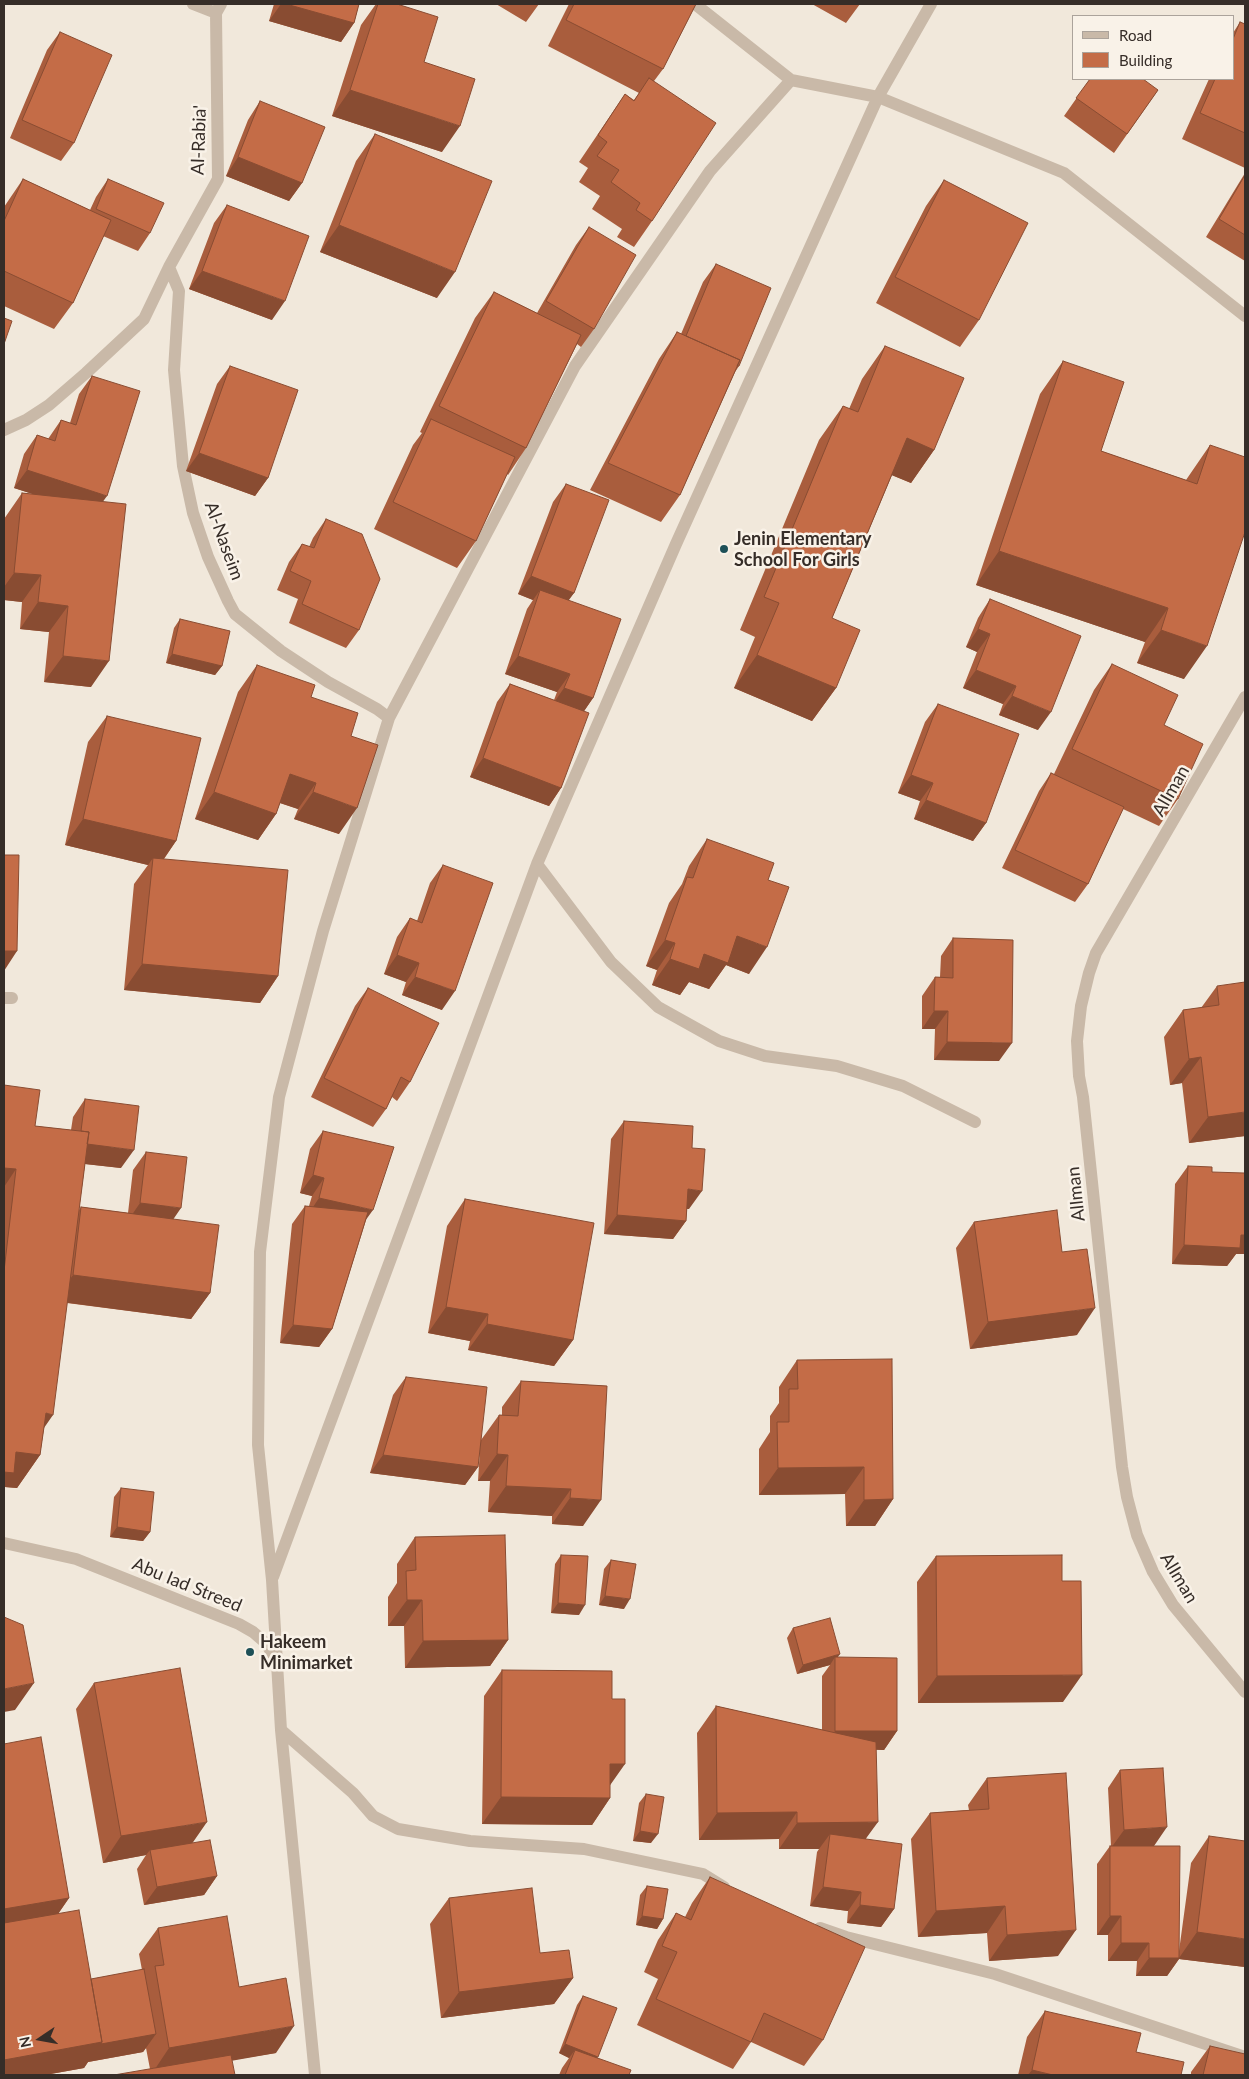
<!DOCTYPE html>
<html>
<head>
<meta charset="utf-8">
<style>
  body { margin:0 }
  #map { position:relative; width:1249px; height:2079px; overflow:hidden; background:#f1e8db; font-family:Lato,sans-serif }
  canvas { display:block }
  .frame { position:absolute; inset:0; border:5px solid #362d28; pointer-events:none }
  .legend { position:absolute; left:1072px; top:15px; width:162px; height:65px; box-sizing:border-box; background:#f9f2e8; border:1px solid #aba39b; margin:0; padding:6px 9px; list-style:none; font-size:15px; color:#362d28 }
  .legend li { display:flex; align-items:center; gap:10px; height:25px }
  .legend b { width:25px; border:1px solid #aba39b }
  .north { position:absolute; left:15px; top:2014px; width:50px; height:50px; -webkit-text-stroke:4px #f9f2e8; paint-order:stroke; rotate:258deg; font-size:14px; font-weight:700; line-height:20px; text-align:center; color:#362d28 }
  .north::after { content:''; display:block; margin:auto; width:18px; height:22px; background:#362d28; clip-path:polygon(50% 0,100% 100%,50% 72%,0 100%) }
</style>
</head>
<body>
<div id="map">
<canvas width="1249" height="2079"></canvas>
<div class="frame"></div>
<ul class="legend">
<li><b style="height:6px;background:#c9b9a8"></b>Road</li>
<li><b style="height:14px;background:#c46c47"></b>Building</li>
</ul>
<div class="north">N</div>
</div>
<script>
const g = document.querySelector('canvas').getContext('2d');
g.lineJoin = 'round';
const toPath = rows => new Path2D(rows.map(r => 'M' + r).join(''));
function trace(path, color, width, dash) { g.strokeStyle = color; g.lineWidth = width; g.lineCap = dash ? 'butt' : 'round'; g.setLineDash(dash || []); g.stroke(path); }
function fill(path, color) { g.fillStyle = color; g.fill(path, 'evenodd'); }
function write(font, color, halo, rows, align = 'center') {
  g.font = font + ' Lato,sans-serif'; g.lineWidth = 5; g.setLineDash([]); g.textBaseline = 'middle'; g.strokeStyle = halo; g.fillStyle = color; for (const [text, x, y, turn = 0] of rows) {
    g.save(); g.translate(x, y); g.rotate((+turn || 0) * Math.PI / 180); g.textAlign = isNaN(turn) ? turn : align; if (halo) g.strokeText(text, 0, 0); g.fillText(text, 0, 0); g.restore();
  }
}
trace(toPath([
  [193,4,216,13],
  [695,4,791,80,878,97,1064,173,1245,316],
  [169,267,179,291,174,370,183,466,193,513,208,557,228,601,235,614,281,651,328,682,377,709,389,718],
  [4,430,26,420,49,405,86,373,144,319,169,267,218,179,216,13,221,4],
  [1245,697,1096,953,1089,973,1081,1006,1077,1041,1079,1076,1083,1097,1122,1467,1127,1497,1137,1535,1153,1572,1173,1605,1245,1692],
  [537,864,611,962,658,1007,719,1041,765,1056,837,1066,903,1086,975,1122],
  [4,998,12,998],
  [4,1543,76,1559,239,1624,253,1632,267,1644,274,1658],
  [273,1577,537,864,676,544,878,97,931,4],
  [281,1728,281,1730,353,1793,373,1816,398,1829,470,1841,584,1849,703,1874,724,1887],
  [820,1928,846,1937,995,1974,1245,2057],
  [315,2075,281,1730,272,1580,258,1445,260,1252,279,1097,323,931,389,718,575,366,710,171,791,80]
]), '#c9b9a8', 12);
fill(toPath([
  [274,4,359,4,354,23,341,42,269,21],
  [376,4,397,4,424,62,442,152,332,116,361,25],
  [496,4,539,4,526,22],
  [569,4,696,4,663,69,654,81,652,221,634,247,617,237,622,229,592,209,600,196,579,182,588,168,579,162,625,94,634,100,639,93,548,46],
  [812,4,860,4,846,23],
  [1240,22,1245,24,1245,168,1182,139,1209,79,1233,79,1233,33],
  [60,32,74,143,61,161,10,138,47,50],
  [1090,79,1158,90,1114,153,1064,116],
  [260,101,302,183,289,201,226,176,248,120],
  [375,134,437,298,320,252,356,161],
  [1245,173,1245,261,1206,237],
  [23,179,90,210,96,197,108,179,150,233,138,251,103,236,73,303,54,329,4,306,4,207],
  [944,180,979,320,960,347,876,303,926,206],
  [227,205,272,320,189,289,214,223],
  [589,227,594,329,581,347,577,344,526,448,508,475,507,474,476,541,457,568,374,529,413,445,422,433,420,432,475,318,494,292,537,313,576,245],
  [716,264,739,366,735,372,680,495,661,522,590,490,659,359,677,332,681,334,703,282],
  [885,346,934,450,911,483,892,475,832,618,836,688,812,721,734,688,755,637,740,630,819,440,843,406,849,409,862,379],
  [1063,361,1101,451,1186,480,1210,445,1184,679,1137,663,1145,642,976,585,1040,394],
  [230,366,268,478,255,496,186,471,217,384],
  [92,376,103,501,91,687,44,682,49,632,20,629,22,602,4,600,4,519,22,493,33,494,14,488,24,454,37,435,48,439,61,420,70,423,79,394],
  [566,484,574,593,568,600,593,698,584,711,561,788,549,806,470,777,497,702,510,684,554,700,557,692,505,674,527,609,533,600,518,594,553,502],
  [326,519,359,630,346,648,289,623,298,599,277,590,289,562,302,544,309,547,313,538],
  [990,599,1038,730,999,715,1003,704,963,688,977,652,966,647,978,618],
  [180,619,222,666,215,675,166,663,174,628],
  [1112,664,1164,725,1178,799,1159,826,1123,809,1088,884,1075,902,1002,868,1039,791,1051,773,1054,774,1094,690],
  [257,665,311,697,351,736,339,834,294,819,298,809,280,803,276,814,258,840,195,819,238,692],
  [938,704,986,823,973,841,914,819,920,801,898,793,925,722],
  [107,716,176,841,164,859,278,976,260,1003,124,990,134,884,148,865,65,845,88,742],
  [707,839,768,880,749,974,726,965,709,989,689,982,680,995,652,985,657,970,646,966,669,903,682,884,689,866],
  [443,865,442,1010,402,995,406,982,384,974,397,937,410,918,417,921,430,883],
  [953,938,999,1061,934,1060,935,1029,922,1029,922,996,935,977,940,977,941,956],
  [1217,986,1245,1136,1189,1143,1182,1083,1170,1085,1164,1037,1183,1010,1201,1008],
  [368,988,410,1082,397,1101,392,1097,386,1109,373,1127,311,1097,355,1006],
  [4,1085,35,1126,71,1130,73,1117,85,1099,121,1168,85,1164,79,1210,81,1207,128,1213,133,1170,146,1152,173,1219,210,1293,191,1319,67,1303,44,1428,40,1455,17,1488,5,1487,4,1488],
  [624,1121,692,1148,689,1209,687,1209,686,1221,673,1239,604,1234,611,1139],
  [323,1131,366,1220,332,1329,319,1347,280,1343,292,1224,305,1206,309,1206,312,1196,300,1193,310,1149],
  [1188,1166,1212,1172,1236,1254,1227,1266,1172,1264,1175,1184],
  [465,1199,573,1340,554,1366,468,1350,470,1341,428,1333,447,1226],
  [974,1222,1062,1252,1077,1335,970,1349,956,1248],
  [797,1360,893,1499,875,1526,846,1526,845,1494,759,1495,759,1449,770,1432,770,1416,779,1403,779,1387],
  [406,1377,481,1440,499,1415,502,1415,502,1407,521,1381,607,1386,583,1526,552,1524,552,1516,488,1512,490,1481,478,1481,480,1448,478,1467,465,1485,370,1473,393,1395],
  [121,1488,150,1532,143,1541,110,1537,114,1497],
  [415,1537,508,1640,490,1666,405,1668,404,1626,388,1626,388,1597,397,1583,397,1564],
  [561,1555,579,1615,551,1613,555,1564],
  [936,1556,1062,1581,1063,1702,918,1703,917,1582],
  [611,1560,624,1609,599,1605,604,1569],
  [793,1628,838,1657,897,1731,884,1750,876,1749,866,1839,894,1909,881,1927,847,1923,848,1911,810,1906,817,1852,819,1849,779,1849,779,1839,699,1840,697,1733,716,1706,822,1730,822,1676,830,1665,797,1674,787,1638],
  [502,1670,610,1785,610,1798,592,1825,482,1824,484,1696],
  [94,1683,192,1843,217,1876,204,1895,144,1905,137,1869,146,1855,103,1863,76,1709],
  [4,1744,69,1898,58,1914,91,1979,142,1970,139,1954,158,1928,239,1987,276,2053,232,2060,150,2069,146,2048,143,2052,88,2062,84,2068,45,2075,4,2075],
  [1120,1770,1154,1846,1179,1951,1191,1863,1209,1836,1245,1967,1179,1959,1167,1976,1136,1976,1137,1961,1108,1961,1108,1935,1097,1935,1097,1864,1110,1846,1111,1846,1108,1788],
  [987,1778,1058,1956,989,1961,987,1933,918,1937,911,1839,930,1813,969,1810,968,1805],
  [646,1794,651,1843,633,1841,639,1803],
  [710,1877,823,2040,804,2066,751,2042,733,2069,637,2025,658,1979,644,1972,658,1940,676,1913,685,1917,692,1903],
  [647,1886,663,1919,657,1929,636,1925,640,1895],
  [449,1898,540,1953,573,1978,554,2004,441,2018,430,1924],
  [583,1996,597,2058,629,2075,559,2075,562,2068,569,2058,559,2053,577,2005],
  [1045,2011,1136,2052,1181,2075,1018,2075,1027,2037],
  [1210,2046,1245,2075,1191,2075,1191,2072]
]), '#a95d3d');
fill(toPath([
  [281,4,286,4,354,23,341,42,269,21],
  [350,90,460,126,442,152,332,116],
  [238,157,302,183,289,201,226,176],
  [339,225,455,272,437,298,320,252],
  [202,271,285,301,272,320,189,289],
  [907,438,934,450,911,483,884,472],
  [199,453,268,478,255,496,186,471],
  [27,470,107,496,94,514,14,488],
  [999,551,1168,608,1145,642,976,585],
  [14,573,41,575,22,602,4,600,4,587],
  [531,576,574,593,561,611,540,590,533,600,518,594],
  [38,602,68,606,49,632,20,629],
  [978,629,990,634,977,652,966,647],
  [1161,630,1207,646,1184,679,1137,663],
  [172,654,222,666,215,675,166,663],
  [757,655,836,688,812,721,734,688],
  [63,656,109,661,91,687,44,682],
  [518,656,570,674,557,692,505,674],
  [976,670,1016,686,1003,704,963,688],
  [564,688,593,698,580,717,551,707],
  [1012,696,1051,712,1038,730,999,715],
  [483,758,561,788,549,806,470,777],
  [290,774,316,783,298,809,271,800],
  [911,775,933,783,920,801,898,793],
  [214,792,276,814,258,840,195,819],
  [313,792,357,808,339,834,294,819],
  [926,800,986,823,973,841,914,819],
  [83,819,176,841,158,867,153,858,148,865,65,845],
  [737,936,767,947,749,974,726,965,709,989,689,982,680,995,652,985,670,959,704,954],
  [665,940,675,943,657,970,646,966],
  [4,951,17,951,4,971],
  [397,955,419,963,406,982,384,974],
  [142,964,278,976,260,1003,124,990],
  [415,977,455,991,442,1010,402,995],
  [934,1011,948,1011,935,1029,922,1029],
  [947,1042,1012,1043,999,1061,934,1060],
  [1201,1057,1182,1083,1170,1085,1189,1059],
  [1245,1112,1245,1136,1189,1143,1208,1117],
  [80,1143,134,1150,121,1168,67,1162],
  [4,1168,16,1169,4,1187],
  [313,1175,324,1178,312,1196,300,1193],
  [688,1189,702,1191,689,1209,676,1208],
  [319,1198,373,1210,360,1228,307,1216],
  [140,1203,181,1208,168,1227,127,1222],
  [617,1215,686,1221,673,1239,604,1234],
  [1241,1235,1245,1235,1245,1254,1236,1254,1227,1266,1172,1264,1184,1245],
  [73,1275,210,1293,191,1319,54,1301],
  [446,1307,488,1314,470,1341,428,1333],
  [1095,1308,1077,1335,970,1349,988,1322],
  [487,1324,573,1340,554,1366,468,1350],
  [293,1325,332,1329,319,1347,280,1343],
  [46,1413,53,1415,30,1448],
  [16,1452,40,1455,17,1488,5,1487,4,1488,4,1470],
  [497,1454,508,1455,490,1481,478,1481],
  [383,1455,478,1467,465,1485,370,1473],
  [864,1467,845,1494,759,1495,778,1468],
  [506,1486,571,1489,552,1516,488,1512],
  [570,1498,601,1500,583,1526,552,1524],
  [893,1499,875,1526,846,1526,864,1500],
  [117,1527,150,1532,143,1541,110,1537],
  [605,1596,630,1599,624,1609,599,1605],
  [407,1600,422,1600,404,1626,388,1626],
  [558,1603,585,1605,579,1615,551,1613],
  [508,1640,490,1666,405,1668,423,1641],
  [840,1654,835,1661,835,1657,830,1665,797,1674,803,1665],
  [1082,1675,1063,1702,918,1703,937,1676],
  [34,1683,15,1710,4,1712,4,1689],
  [835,1731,897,1731,884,1750,822,1749],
  [610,1764,625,1764,606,1791],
  [501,1797,610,1798,592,1825,482,1824],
  [797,1812,779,1839,699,1840,717,1813],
  [207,1822,189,1848,150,1850,146,1855,103,1863,121,1836],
  [878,1822,859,1848,830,1834,819,1849,779,1849,797,1823],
  [1167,1827,1154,1846,1111,1848,1124,1830],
  [640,1831,658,1834,651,1843,633,1841],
  [217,1876,204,1895,144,1905,157,1887],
  [823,1887,861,1892,848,1911,810,1906],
  [69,1898,51,1924,4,1933,4,1909],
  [860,1905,894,1909,881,1927,847,1923],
  [1005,1906,987,1933,918,1937,936,1911],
  [642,1916,663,1919,657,1929,636,1925],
  [1110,1916,1121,1916,1108,1935,1097,1935],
  [1076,1930,1058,1956,989,1961,1007,1935],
  [1197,1932,1245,1939,1245,1967,1179,1959,1167,1976,1136,1976,1149,1958,1179,1958],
  [1121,1943,1149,1943,1137,1961,1108,1961],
  [573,1978,554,2004,441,2018,459,1992],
  [294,2026,276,2053,151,2075,169,2048],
  [156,2034,143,2052,88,2062,84,2068,45,2075,4,2075,4,2060,102,2042],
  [565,2044,598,2057,591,2066,575,2050,569,2058,559,2053],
  [1032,2070,1053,2075,1028,2075]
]), '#894c32');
const building = toPath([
  [286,4,359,4,354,23,286,4],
  [378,4,397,4,438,17,424,62,475,79,460,126,350,90,378,4],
  [574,4,696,4,663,69,566,20,574,4],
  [1240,22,1245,24,1245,133,1200,113,1215,79,1233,79,1233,39,1240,22],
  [60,32,112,55,74,143,22,120,60,32],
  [649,78,716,123,652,221,636,210,640,203,611,182,619,170,597,156,607,142,598,135,625,94,634,101,649,78],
  [1090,79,1143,79,1158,90,1127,134,1076,98,1090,79],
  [260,101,325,127,302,183,238,157,260,101],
  [375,134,492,181,455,272,339,225,375,134],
  [1245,175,1245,235,1219,219,1245,175],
  [23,179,111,220,73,303,4,271,4,221,23,179],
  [108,179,164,203,150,233,96,209,108,179],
  [944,180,1028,223,979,320,895,277,944,180],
  [227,205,309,236,285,301,202,271,227,205],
  [589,227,636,255,594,329,546,301,589,227],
  [716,264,771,288,739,366,737,366,740,360,686,336,716,264],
  [494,292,581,335,526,448,439,406,494,292],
  [4,318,12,321,4,344,4,318],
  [677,332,740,360,680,495,608,463,677,332],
  [885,346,964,378,934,450,907,438,832,618,860,630,836,688,757,655,779,603,764,597,843,406,858,412,885,346],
  [1063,361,1124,382,1101,451,1197,484,1210,445,1245,457,1245,532,1207,646,1161,630,1168,608,999,551,1063,361],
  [230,366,298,390,268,478,199,453,230,366],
  [92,376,140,391,107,496,27,470,37,435,55,441,61,420,76,425,92,376],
  [431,419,515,457,476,541,393,502,431,419],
  [566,484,609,500,574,593,531,576,566,484],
  [22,493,126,504,109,661,63,656,68,606,38,602,41,575,14,573,22,493],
  [326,519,362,534,380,579,359,630,302,604,311,581,290,571,302,544,314,548,326,519],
  [540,590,621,619,593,698,564,688,570,674,518,656,540,590],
  [990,599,1081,636,1051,712,1012,696,1016,686,976,670,990,634,978,629,990,599],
  [180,619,230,631,222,666,172,654,180,619],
  [1112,664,1178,695,1164,725,1203,744,1178,799,1072,749,1112,664],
  [257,665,315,685,311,697,358,713,351,736,378,745,357,808,313,792,316,783,290,774,276,814,214,792,257,665],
  [510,684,589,713,561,788,483,758,510,684],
  [938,704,1019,734,986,823,926,800,933,783,911,775,938,704],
  [107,716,201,738,176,841,83,819,107,716],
  [1051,773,1124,807,1088,884,1015,850,1051,773],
  [707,839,774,863,768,880,789,887,767,947,737,936,728,963,704,954,699,969,670,959,675,943,665,940,687,877,693,878,707,839],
  [4,855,19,855,17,951,4,951,4,855],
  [153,858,288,870,278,976,142,964,153,858],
  [443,865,493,883,455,991,415,977,419,963,397,955,410,918,422,923,443,865],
  [953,938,1013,940,1012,1043,947,1042,948,1011,934,1011,935,977,953,978,953,938],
  [1245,982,1245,1112,1208,1117,1201,1057,1189,1059,1183,1010,1219,1005,1217,986,1245,982],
  [368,988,439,1023,410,1082,401,1077,386,1109,324,1078,368,988],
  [4,1085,40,1090,35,1126,89,1132,53,1415,46,1413,40,1455,16,1452,14,1473,4,1472,4,1271,16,1169,4,1168,4,1085],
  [85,1099,139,1106,134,1150,87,1144,89,1132,81,1131,85,1099],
  [624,1121,693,1126,692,1148,705,1149,702,1191,688,1189,686,1221,617,1215,624,1121],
  [323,1131,394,1147,373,1210,319,1198,324,1178,313,1175,323,1131],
  [146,1152,187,1157,181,1208,140,1203,146,1152],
  [1188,1166,1212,1167,1212,1172,1244,1173,1245,1174,1245,1235,1241,1235,1240,1248,1184,1245,1188,1166],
  [465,1199,594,1223,573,1340,487,1324,488,1314,446,1307,465,1199],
  [305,1206,368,1212,332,1329,293,1325,305,1206],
  [81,1207,219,1225,210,1293,73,1275,81,1207],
  [1057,1210,1062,1252,1087,1249,1095,1308,988,1322,974,1222,1057,1210],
  [892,1359,893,1499,864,1500,864,1467,778,1468,777,1422,789,1422,789,1389,798,1389,797,1360,892,1359],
  [406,1377,487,1387,478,1467,383,1455,406,1377],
  [521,1381,607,1386,601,1500,570,1498,571,1489,506,1486,508,1455,497,1454,499,1415,518,1416,521,1381],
  [121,1488,154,1492,150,1532,117,1527,121,1488],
  [505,1535,508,1640,423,1641,422,1600,407,1600,406,1571,416,1570,415,1537,505,1535],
  [561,1555,588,1556,585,1605,558,1603,561,1555],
  [1062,1555,1062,1581,1081,1581,1082,1675,937,1676,936,1556,1062,1555],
  [611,1560,636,1564,630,1599,605,1596,611,1560],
  [4,1617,23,1625,34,1683,4,1689,4,1617],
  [830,1618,840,1654,803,1665,793,1628,830,1618],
  [835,1657,897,1658,897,1731,835,1731,835,1657],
  [180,1668,207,1822,121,1836,94,1683,180,1668],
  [502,1670,612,1671,612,1699,625,1699,625,1764,610,1764,610,1798,501,1797,502,1670],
  [716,1706,876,1742,878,1822,797,1823,797,1812,717,1813,716,1706],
  [41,1737,69,1898,4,1909,4,1744,41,1737],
  [1163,1768,1167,1827,1124,1830,1120,1770,1163,1768],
  [1066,1773,1076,1930,1007,1935,1005,1906,936,1911,930,1813,989,1809,987,1778,1066,1773],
  [646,1794,664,1797,658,1834,640,1831,646,1794],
  [830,1834,902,1844,894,1909,860,1905,861,1892,823,1887,830,1834],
  [1209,1836,1245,1841,1245,1939,1197,1932,1209,1836],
  [210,1840,217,1876,157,1887,150,1850,210,1840],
  [1110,1846,1180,1846,1179,1958,1149,1958,1149,1943,1121,1943,1121,1916,1110,1916,1110,1846],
  [710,1877,865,1947,823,2040,764,2013,751,2042,656,1999,677,1952,662,1946,676,1913,691,1920,710,1877],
  [647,1886,668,1889,663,1919,642,1916,647,1886],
  [532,1888,540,1953,569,1950,573,1978,459,1992,449,1898,532,1888],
  [79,1910,102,2042,4,2060,4,1923,79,1910],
  [227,1916,239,1987,286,1978,294,2026,169,2048,155,1966,164,1965,158,1928,227,1916],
  [144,1969,156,2034,101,2044,102,2042,91,1979,144,1969],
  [583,1996,617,2008,598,2057,565,2044,583,1996],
  [1045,2011,1141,2033,1136,2052,1184,2062,1181,2075,1053,2075,1032,2070,1045,2011],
  [1210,2046,1245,2054,1245,2075,1203,2075,1210,2046],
  [575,2050,631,2070,629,2075,565,2075,575,2050],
  [231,2055,235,2075,114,2075,231,2055]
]);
fill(building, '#c46c47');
trace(building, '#894c32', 1);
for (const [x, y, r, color] of [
  [724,549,5,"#1e5057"],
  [250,1652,5,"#1e5057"]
]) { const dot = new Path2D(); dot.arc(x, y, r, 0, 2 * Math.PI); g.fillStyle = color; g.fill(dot); trace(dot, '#f9f2e8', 2); }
write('18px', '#362d28', '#f9f2e8', [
  ["Al-Rabia'",199,140,-88],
  ["Al-Naseim",224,541,70],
  ["AlIman",1171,791,-60],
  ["AlIman",1076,1194,-96],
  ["AlIman",1179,1578,59],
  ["Abu Iad Streed",187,1585,22]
]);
write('bold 18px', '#362d28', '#f9f2e8', [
  ["Jenin Elementary",734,539],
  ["School For Girls",734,560],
  ["Hakeem",260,1642],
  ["Minimarket",260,1663]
], 'left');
</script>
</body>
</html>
